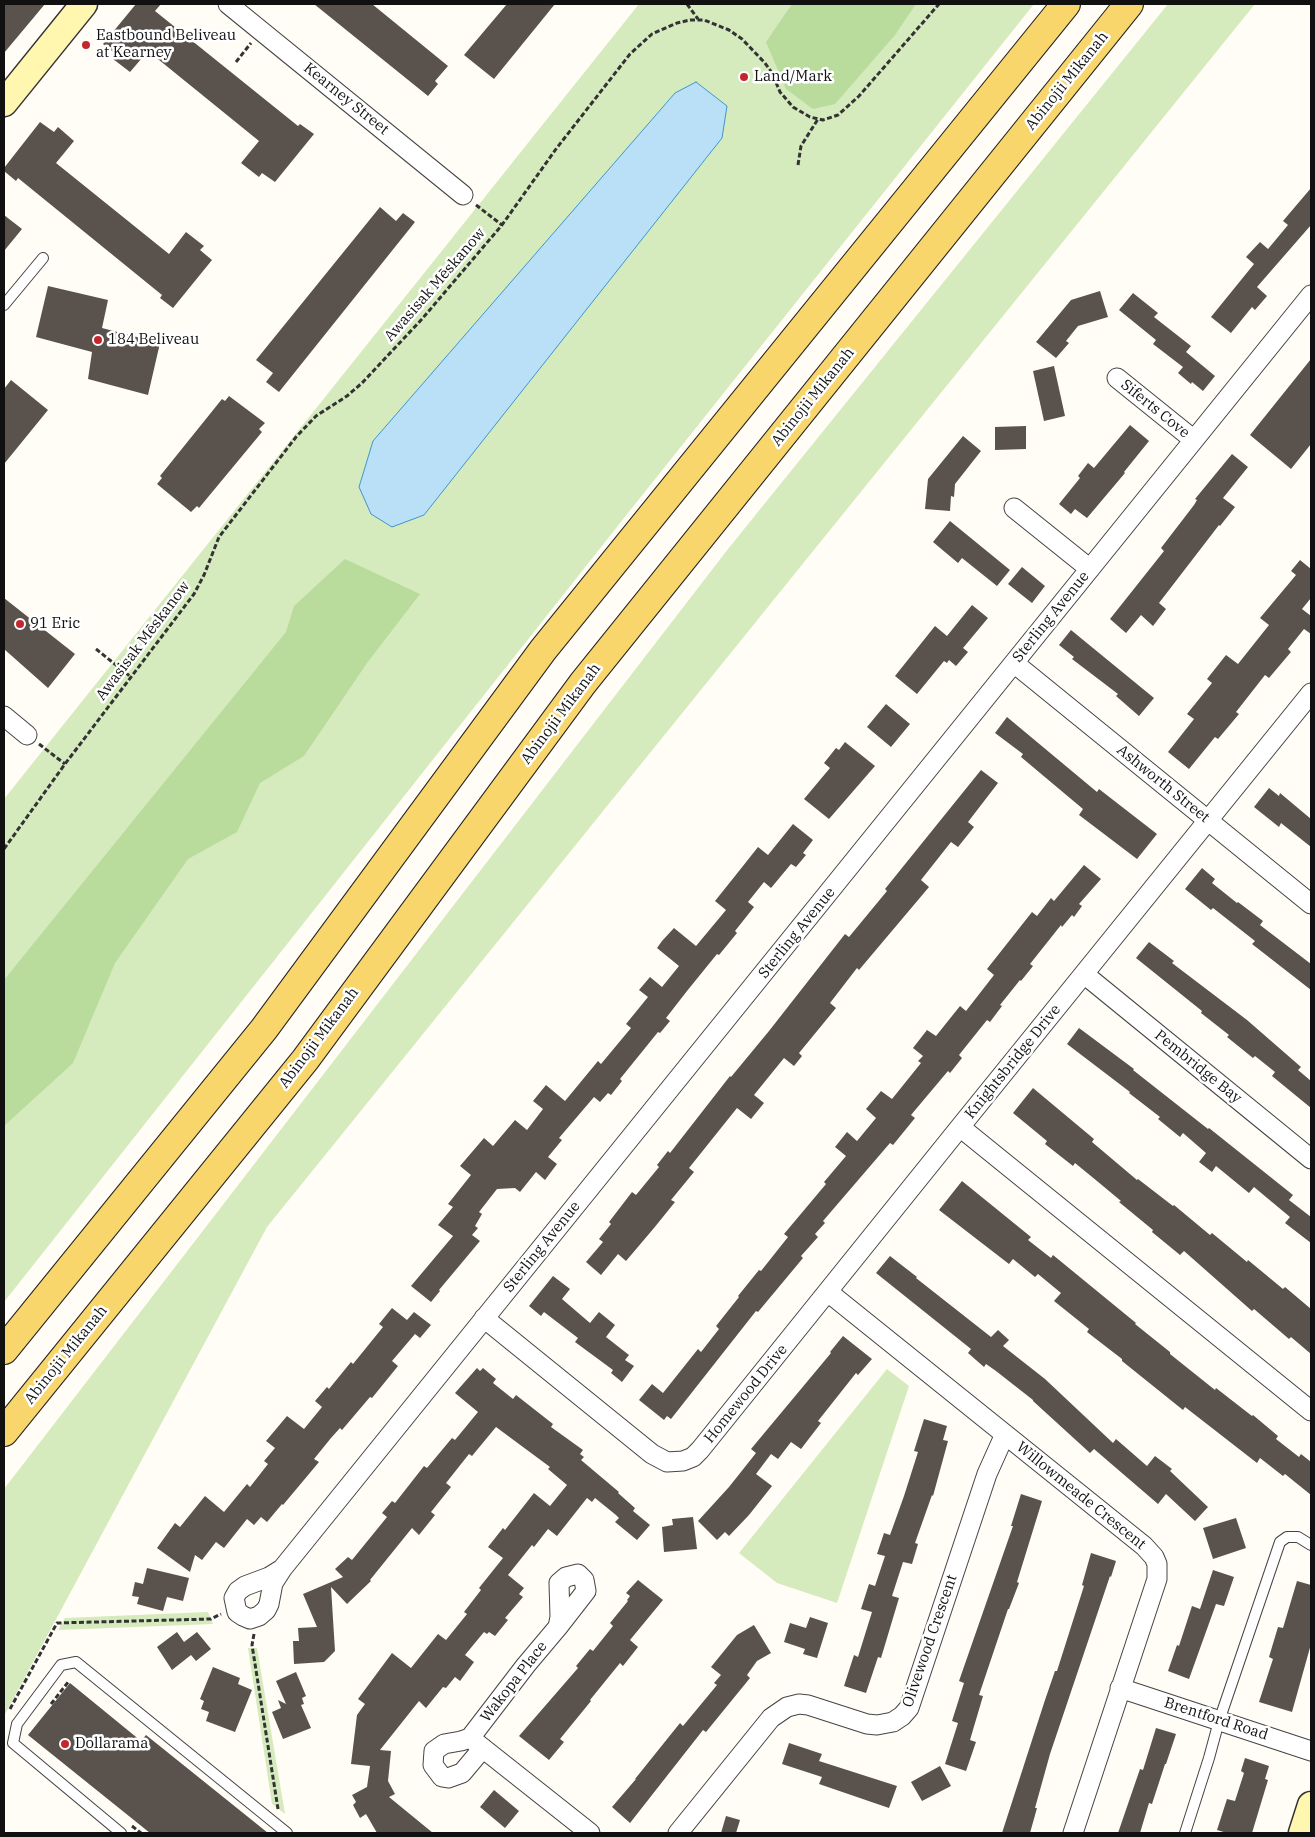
<!DOCTYPE html>
<html>
<head>
<meta charset="utf-8">
<style>
  body { margin:0 }
  #map { position:relative; width:1315px; height:1837px; overflow:hidden; background:#fffdf5; font-family:"IBM Plex Serif",serif }
  canvas { display:block }
  .frame { position:absolute; inset:0; border:5px solid #111; pointer-events:none }
</style>
</head>
<body>
<div id="map">
<canvas width="1315" height="1837"></canvas>
<div class="frame"></div>
</div>
<script>
const g = document.querySelector('canvas').getContext('2d');
g.lineJoin = 'round';
function fill(path, color) { g.fillStyle = color; g.fill(path, 'evenodd'); }
const toPath = rows => new Path2D(rows.map(r => 'M' + r).join(''));
function trace(path, color, width, dash) { g.strokeStyle = color; g.lineWidth = width; g.lineCap = dash ? 'butt' : 'round'; g.setLineDash(dash || []); g.stroke(path); }
function write(font, color, halo, rows, align = 'center') {
  g.font = font + ' "IBM Plex Serif",serif'; g.lineWidth = 5; g.setLineDash([]); g.textBaseline = 'middle'; g.strokeStyle = halo; g.fillStyle = color; for (const [text, x, y, turn = 0] of rows) {
    g.save(); g.translate(x, y); g.rotate((+turn || 0) * Math.PI / 180); g.textAlign = isNaN(turn) ? turn : align; if (halo) g.strokeText(text, 0, 0); g.fillText(text, 0, 0); g.restore();
  }
}
fill(toPath([
  [639,4,1034,4,620,523,4,1302,4,799],
  [1168,4,1255,4,267,1227,4,1716,4,1489,728,549],
  [887,1369,909,1386,837,1603,777,1583,739,1553],
  [208,1612,213,1624,58,1630,65,1618],
  [248,1648,257,1648,285,1814,272,1804]
]), '#d5ebbd');
fill(toPath([
  [792,4,916,4,895,35,835,104,813,109,786,89,766,42],
  [345,559,420,594,367,663,304,756,260,783,237,832,188,859,115,963,73,1063,4,1126,4,980,286,632,294,606]
]), '#b9dc9c');
const water = toPath([
  [696,82,727,106,722,138,424,515,392,527,371,514,359,487,373,441,675,93,696,82]
]);
fill(water, '#b9e0f7');
trace(water, '#3f96cf', 1);
fill(toPath([
  [4,4,45,4,4,53],
  [136,4,161,4,155,11,298,126,300,124,314,134,275,182,262,173,259,177,241,163,259,141,148,51,130,72,113,59,116,54,103,44],
  [314,4,372,4,448,66,435,81,438,84,428,96],
  [507,4,555,4,494,79,464,55],
  [40,122,54,132,58,127,74,141,56,163,169,254,186,232,204,246,200,250,212,260,173,308,160,298,162,295,18,178,16,181,4,171,4,168],
  [1311,188,1311,225,1257,287,1267,296,1255,310,1252,307,1231,333,1211,317,1254,264,1246,257,1260,242,1268,249,1288,225,1283,221],
  [380,207,396,221,403,213,415,222,279,392,266,382,273,373,256,360],
  [4,215,22,229,4,251],
  [48,286,108,300,102,328,160,343,148,395,88,379,92,352,36,337],
  [1100,291,1108,317,1078,326,1066,341,1069,343,1056,358,1036,342,1071,300],
  [1133,293,1158,313,1154,317,1191,346,1186,352,1215,376,1203,391,1192,382,1191,384,1178,373,1183,367,1153,344,1156,340,1119,310],
  [1311,359,1311,444,1291,469,1250,435],
  [1054,366,1065,416,1044,421,1033,371],
  [11,380,48,410,4,464,4,389],
  [229,396,265,423,259,429,262,432,199,508,197,506,191,512,157,484,162,478,160,476,222,399,225,401],
  [1130,425,1149,441,1124,472,1125,473,1087,518,1075,509,1071,514,1059,504,1080,478,1078,476,1088,463,1094,468],
  [1026,426,1026,449,995,450,995,427],
  [963,436,981,451,955,484,954,497,951,496,950,511,925,509,928,479],
  [1232,454,1248,467,1223,498,1235,507,1220,526,1219,525,1159,603,1166,609,1153,626,1141,615,1126,633,1110,619,1164,551,1161,548,1194,505,1197,500,1195,499],
  [950,521,1010,570,997,586,962,558,958,563,933,542],
  [1300,560,1311,569,1311,598,1302,609,1311,616,1311,634,1304,629,1288,649,1291,652,1269,678,1265,675,1236,712,1239,714,1218,739,1215,737,1189,769,1168,752,1194,719,1187,714,1212,683,1207,679,1226,655,1238,664,1269,625,1260,618,1296,575,1291,571],
  [1022,567,1045,586,1032,603,1008,584],
  [4,598,75,654,48,688,4,649],
  [972,605,988,618,963,648,968,652,956,666,949,660,947,663,944,661,917,694,895,676,935,626,947,636],
  [1071,630,1154,698,1139,716,1116,696,1118,694,1072,659,1074,657,1059,645],
  [886,704,910,724,891,747,867,727],
  [1007,717,1097,792,1099,789,1157,834,1137,859,1079,815,1083,809,1021,757,1023,754,995,733],
  [845,742,875,766,829,819,804,799,830,768,824,763,836,748,839,750],
  [981,770,998,783,968,822,974,827,958,847,951,842,921,880,929,887,859,970,857,968,830,1003,836,1008,799,1053,802,1056,794,1066,784,1058,754,1095,764,1103,751,1119,737,1108,689,1168,694,1172,671,1200,675,1202,654,1228,626,1261,618,1254,601,1275,586,1262,603,1242,599,1239,611,1224,609,1222,632,1192,636,1195,659,1167,657,1165,668,1151,670,1153,730,1076,731,1077,769,1031,845,934,849,937,887,891,885,889],
  [1269,788,1279,796,1280,793,1311,819,1311,847,1281,823,1279,827,1254,807],
  [793,824,813,840,803,853,806,855,796,867,791,864,771,888,764,882,748,902,754,907,735,931,737,933,719,955,717,954,687,991,666,1018,670,1021,660,1033,658,1032,620,1079,622,1081,611,1095,608,1093,600,1102,594,1097,559,1138,562,1140,548,1157,557,1164,545,1180,536,1172,520,1192,515,1188,497,1189,479,1212,482,1214,475,1226,478,1228,472,1235,480,1241,439,1290,440,1291,431,1302,411,1286,453,1236,438,1225,453,1207,448,1204,471,1175,460,1166,484,1138,493,1146,515,1120,527,1130,543,1109,533,1101,546,1085,565,1101,598,1061,601,1064,631,1028,626,1024,648,997,639,990,650,977,662,987,679,966,657,948,662,941,674,928,696,946,726,910,715,901,739,871,758,847,768,855],
  [1084,865,1101,879,1079,904,1082,906,1074,917,1072,915,1062,927,1061,925,1030,964,1033,966,1021,981,1020,980,1000,1005,1002,1006,990,1022,987,1020,959,1055,962,1058,950,1073,948,1071,911,1115,915,1118,893,1145,890,1143,823,1221,825,1223,815,1234,818,1237,801,1256,803,1258,758,1312,756,1311,671,1419,667,1416,664,1420,639,1400,652,1384,663,1393,698,1349,701,1352,719,1329,716,1326,739,1297,738,1296,759,1270,761,1271,788,1237,784,1234,826,1184,824,1182,846,1156,835,1147,847,1132,857,1141,876,1118,866,1109,881,1091,892,1099,921,1063,918,1061,923,1056,913,1048,927,1030,936,1036,960,1006,966,1011,994,975,987,969,1032,912,1037,916,1051,898,1054,901],
  [1202,868,1215,879,1212,883,1237,903,1238,902,1263,921,1260,925,1311,964,1311,990,1252,944,1255,941,1213,908,1211,910,1185,889],
  [1149,942,1174,961,1172,963,1247,1020,1301,1067,1298,1070,1311,1081,1311,1108,1272,1076,1275,1072,1255,1056,1253,1058,1227,1037,1229,1035,1201,1013,1202,1011,1136,958],
  [1079,1028,1134,1069,1133,1070,1208,1129,1209,1128,1293,1195,1289,1200,1311,1217,1311,1243,1285,1223,1290,1217,1254,1187,1249,1193,1216,1166,1212,1172,1199,1162,1206,1153,1183,1133,1180,1137,1158,1119,1160,1117,1129,1093,1130,1092,1067,1044],
  [1033,1088,1094,1139,1092,1142,1137,1180,1138,1179,1173,1206,1174,1205,1210,1235,1212,1233,1247,1262,1248,1260,1283,1289,1285,1287,1311,1309,1311,1354,1291,1337,1289,1339,1254,1309,1252,1311,1184,1251,1180,1255,1152,1232,1153,1230,1119,1202,1121,1201,1097,1181,1075,1163,1073,1166,1045,1144,1047,1141,1013,1113],
  [962,1181,1031,1237,1028,1240,1051,1258,1053,1255,1136,1323,1135,1324,1170,1352,1170,1354,1215,1390,1216,1388,1252,1416,1253,1415,1278,1436,1276,1439,1299,1457,1301,1454,1311,1462,1311,1495,1285,1474,1283,1476,1260,1458,1257,1463,1185,1407,1183,1410,1122,1361,1122,1359,1087,1332,1089,1329,1054,1301,1061,1293,1038,1274,1035,1277,1013,1259,1009,1264,939,1210],
  [890,1256,917,1277,916,1278,991,1337,998,1330,1009,1340,1003,1346,1045,1379,1113,1443,1116,1439,1147,1466,1155,1456,1172,1469,1170,1471,1208,1507,1195,1521,1166,1494,1158,1504,1094,1449,1090,1453,1033,1401,1033,1400,996,1371,986,1364,984,1367,968,1353,971,1349,876,1273],
  [553,1276,570,1289,562,1299,590,1323,599,1312,615,1325,606,1337,629,1355,625,1360,634,1366,622,1382,611,1373,613,1370,575,1342,578,1338,544,1312,541,1316,529,1306],
  [392,1308,407,1320,414,1312,431,1325,420,1338,415,1334,392,1361,398,1366,372,1398,370,1397,342,1430,340,1428,331,1438,314,1459,319,1462,283,1505,282,1504,267,1522,261,1517,254,1525,247,1519,224,1548,216,1542,202,1560,195,1555,190,1572,157,1548,175,1523,180,1527,205,1496,224,1512,247,1484,250,1487,268,1464,264,1461,275,1448,266,1441,287,1416,304,1429,322,1407,315,1401,327,1387,329,1389,351,1362,353,1364,383,1327,379,1324],
  [843,1336,872,1359,858,1375,856,1373,818,1421,821,1423,801,1449,791,1442,778,1459,771,1454,756,1474,772,1486,749,1515,729,1536,725,1532,717,1540,698,1521,729,1487,756,1453,751,1449,831,1353,830,1352],
  [477,1368,480,1371,483,1368,496,1379,493,1383,513,1399,516,1395,553,1424,551,1427,583,1450,580,1454,584,1457,581,1460,619,1492,618,1493,635,1508,633,1511,650,1525,637,1540,615,1522,619,1518,616,1515,595,1498,592,1502,587,1498,557,1536,548,1529,534,1547,532,1545,508,1575,524,1588,519,1594,523,1597,505,1618,508,1620,495,1636,489,1632,487,1634,484,1632,465,1655,474,1662,460,1681,455,1677,446,1688,443,1687,426,1708,419,1701,380,1750,391,1751,388,1781,395,1794,389,1797,433,1833,377,1833,366,1814,360,1818,353,1805,356,1802,352,1795,367,1787,370,1766,351,1764,357,1715,365,1704,358,1699,392,1653,411,1668,438,1634,446,1640,467,1614,464,1612,481,1590,479,1588,503,1558,488,1547,503,1528,505,1530,534,1493,550,1506,567,1485,548,1469,550,1467,496,1427,472,1456,469,1454,446,1483,451,1487,431,1512,435,1515,419,1535,412,1528,370,1580,371,1581,347,1604,331,1587,335,1651,324,1662,294,1664,293,1641,299,1641,298,1628,317,1627,303,1594,343,1577,335,1569,348,1557,352,1560,387,1517,382,1513,392,1501,395,1503,424,1466,427,1468,452,1438,455,1440,478,1412,455,1393],
  [924,1419,947,1426,943,1440,948,1441,933,1496,932,1495,915,1543,918,1544,912,1564,903,1562,892,1596,899,1598,881,1658,878,1657,866,1693,844,1686,854,1655,858,1657,872,1612,861,1609,869,1584,875,1586,885,1556,877,1554,884,1533,890,1535,904,1496,918,1452,914,1451],
  [1021,1494,1042,1501,1017,1582,1019,1583,1009,1609,1008,1609,979,1695,983,1696,970,1740,976,1742,966,1771,945,1764,958,1723,952,1721,964,1683,959,1681,1013,1526,1011,1526],
  [693,1517,697,1549,664,1552,662,1527,673,1525,672,1519],
  [1236,1518,1246,1548,1213,1559,1203,1528],
  [1091,1553,1116,1561,1111,1577,1110,1576,1050,1754,1035,1808,1037,1808,1030,1833,1002,1833,1045,1700,1055,1671,1057,1671,1084,1586,1082,1585],
  [147,1568,189,1578,183,1601,167,1597,163,1611,137,1604,139,1597,132,1596,135,1582,143,1584],
  [1213,1570,1234,1577,1224,1606,1216,1604,1189,1679,1168,1671,1177,1645,1179,1646,1192,1606,1200,1609],
  [638,1580,663,1600,630,1640,638,1647,623,1666,620,1663,590,1700,591,1701,560,1739,564,1742,549,1760,519,1736,578,1668,576,1666,590,1649,593,1651,613,1626,610,1623,628,1601,627,1600,630,1596,626,1593],
  [1297,1581,1311,1585,1311,1644,1292,1712,1259,1702,1273,1659,1269,1657,1278,1627,1283,1628],
  [810,1617,828,1623,817,1658,803,1654,805,1649,784,1642,790,1623,806,1628],
  [754,1625,771,1653,757,1661,747,1675,750,1678,706,1732,703,1730,630,1823,612,1807,636,1779,635,1779,680,1723,683,1726,717,1685,714,1683,721,1675,711,1667,737,1635],
  [177,1632,184,1642,197,1632,211,1649,196,1661,191,1655,172,1670,157,1647],
  [213,1667,240,1678,238,1684,252,1690,235,1732,206,1721,209,1712,201,1709,204,1701,200,1699],
  [296,1672,306,1696,302,1698,304,1704,301,1705,311,1728,283,1739,272,1712,281,1708,278,1700,286,1704,276,1681],
  [70,1683,141,1741,146,1735,268,1833,150,1833,28,1735],
  [1156,1728,1176,1734,1166,1764,1165,1764,1152,1804,1149,1803,1140,1833,1118,1833,1140,1769,1143,1770],
  [789,1743,822,1754,819,1761,897,1786,889,1808,819,1784,822,1777,782,1764],
  [1245,1758,1269,1766,1265,1779,1268,1780,1252,1833,1227,1833,1217,1830,1227,1799,1235,1801,1244,1773,1241,1771],
  [940,1766,951,1786,922,1801,911,1782],
  [494,1790,519,1811,505,1828,480,1807],
  [726,1816,740,1820,736,1833,721,1833]
]), '#5a524d');
const lane = toPath([
  [4,305,43,258],
  [121,1833,13,1743,17,1724,61,1665,76,1662,287,1833],
  [1185,1833,1209,1758,1219,1721,1280,1542,1287,1537,1298,1537,1311,1545]
]);
const street = toPath([
  [228,4,463,195],
  [1117,378,1194,440],
  [1014,508,1090,569],
  [1014,663,1311,904],
  [1311,693,960,1127,1311,1411],
  [4,716,27,735],
  [1084,974,1311,1159],
  [828,1292,1144,1546,1154,1557,1157,1564,1157,1579,1073,1833],
  [484,1318,652,1454,667,1462,683,1461,693,1457,700,1450,960,1127],
  [282,1569,269,1577,245,1586,238,1591,234,1598,237,1612,243,1616,250,1619,259,1616,266,1610,269,1604,273,1583,282,1569,1311,295],
  [558,1627,560,1617,559,1583,566,1577,578,1574,584,1580,586,1591,558,1627,526,1665,470,1738,590,1833],
  [1120,1688,1311,1751],
  [470,1738,461,1741,444,1744,434,1751,433,1765,442,1777,448,1778,462,1773,483,1748],
  [678,1833,771,1718,787,1707,799,1704,808,1705,867,1724,877,1725,893,1722,902,1716,909,1708,987,1474,1005,1434]
]);
const secondary = toPath([
  [4,103,84,4],
  [1302,1833,1311,1805]
]);
const primary = toPath([
  [4,1350,264,1029,543,650,1066,4],
  [4,1432,305,1060,583,683,1129,4]
]);
trace(lane, '#444', 12);
trace(street, '#444', 21);
trace(secondary, '#333', 29);
trace(primary, '#222', 30);
trace(toPath([
  [687,4,698,19],
  [236,62,251,43],
  [798,165,801,146,818,119],
  [476,205,502,225],
  [96,649,131,677],
  [39,744,65,764],
  [4,849,65,764,194,594,204,575,219,537,296,437,316,416,347,396,362,383,422,319,502,225,556,149,630,54,652,34,677,23,690,20,704,20,729,30,742,39,765,63,772,73,780,92,793,107,810,117,823,120,838,115,859,96,939,4],
  [254,1634,252,1645,278,1809],
  [51,1704,69,1681],
  [10,1709,57,1623,211,1619,221,1614],
  [132,1826,141,1833]
]), '#333', 3, [5, 2.5]);
trace(lane, '#fff', 10);
trace(street, '#fff', 19);
trace(secondary, '#fff6b0', 26);
trace(primary, '#f9d66b', 28);
for (const [x, y, r, color] of [
  [86,45,5,"#c4262e"],
  [744,77,5,"#c4262e"],
  [98,340,5,"#c4262e"],
  [20,624,5,"#c4262e"],
  [65,1744,5,"#c4262e"]
]) { const dot = new Path2D(); dot.arc(x, y, r, 0, 2 * Math.PI); g.fillStyle = color; g.fill(dot); trace(dot, '#fff', 2); }
write('15px', '#111', '#fff', [
  ["Eastbound Beliveau",96,36],
  ["at Kearney",96,53],
  ["Land/Mark",754,77],
  ["184 Beliveau",108,340],
  ["91 Eric",30,624],
  ["Dollarama",75,1744]
], 'left');
write('15px', '#111', '#fff', [
  ["Abinojii Mikanah",1067,81,-51],
  ["Kearney Street",346,99,39],
  ["Awasisak Mēskanow",435,285,-49],
  ["Abinojii Mikanah",813,397,-51],
  ["Siferts Cove",1155,409,39],
  ["Sterling Avenue",1051,617,-51],
  ["Awasisak Mēskanow",143,641,-53],
  ["Abinojii Mikanah",561,714,-53],
  ["Ashworth Street",1163,784,39],
  ["Sterling Avenue",797,933,-51],
  ["Abinojii Mikanah",319,1038,-53],
  ["Knightsbridge Drive",1013,1062,-51],
  ["Pembridge Bay",1198,1067,39],
  ["Sterling Avenue",542,1247,-51],
  ["Abinojii Mikanah",66,1355,-51],
  ["Homewood Drive",746,1394,-51],
  ["Willowmeade Crescent",1081,1496,39],
  ["Olivewood Crescent",930,1641,-71],
  ["Wakopa Place",514,1682,-52],
  ["Brentford Road",1216,1719,18]
]);
</script>
</body>
</html>
